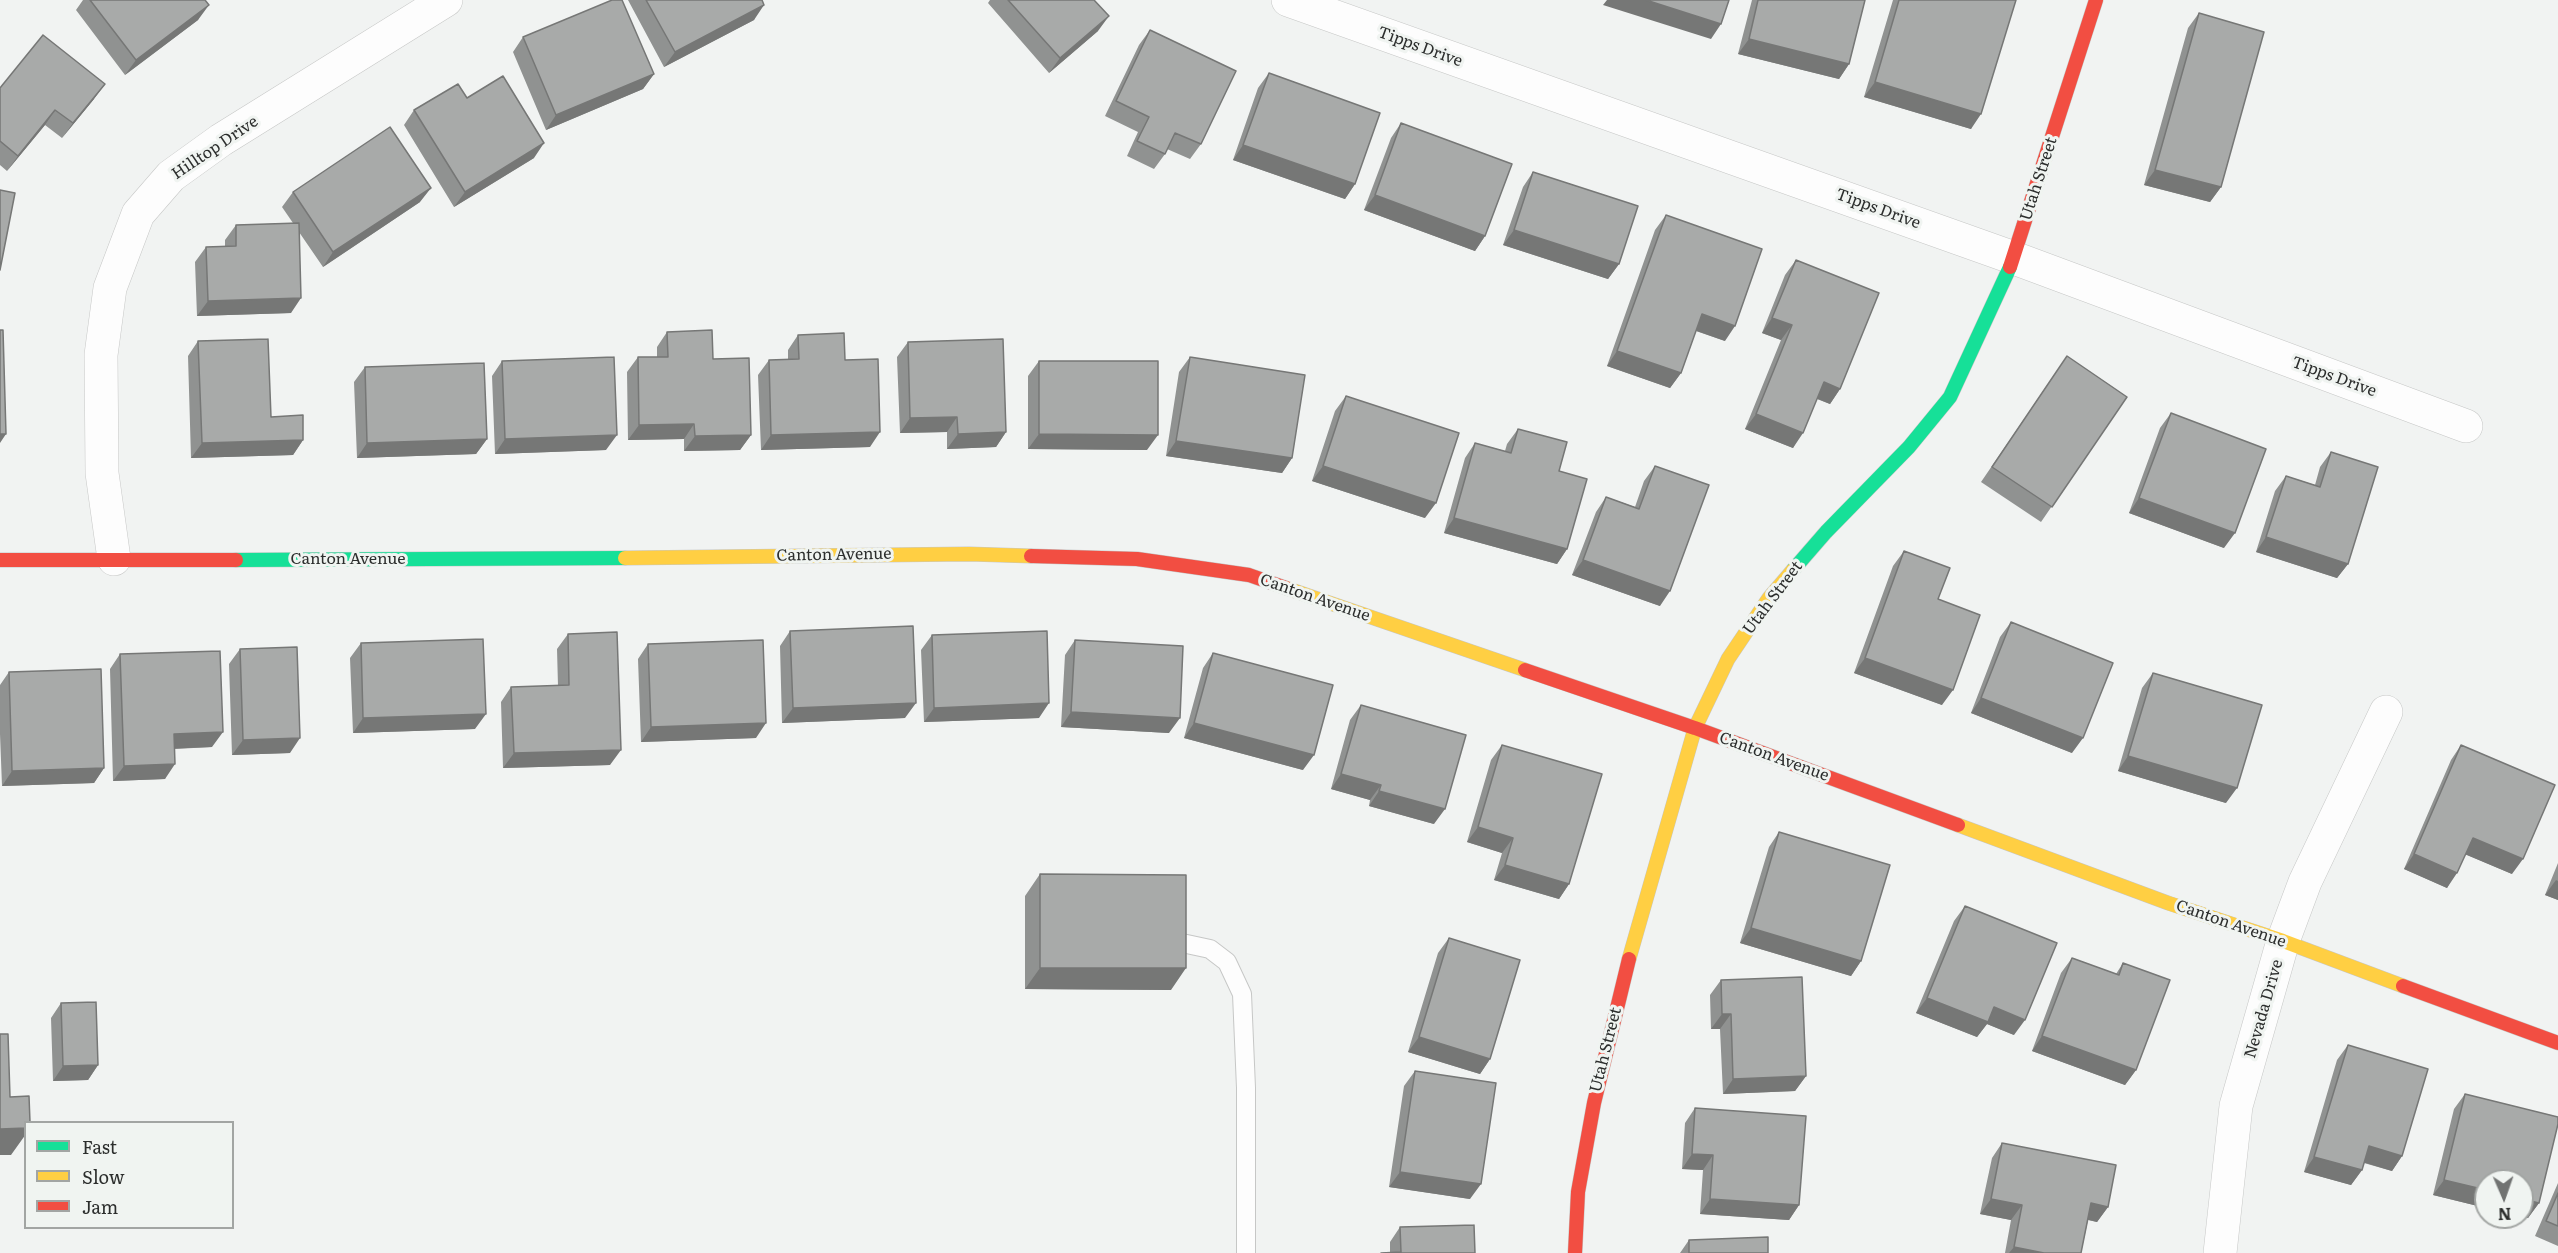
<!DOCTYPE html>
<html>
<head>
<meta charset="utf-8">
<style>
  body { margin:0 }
  #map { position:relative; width:2558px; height:1253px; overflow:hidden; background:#f1f3f2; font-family:Literata,serif }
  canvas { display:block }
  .legend { position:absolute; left:24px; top:1121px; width:210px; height:108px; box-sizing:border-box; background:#f0f4f1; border:2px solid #a2a5a3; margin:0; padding:8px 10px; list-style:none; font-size:18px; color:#2c2e2d }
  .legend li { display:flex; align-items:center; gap:12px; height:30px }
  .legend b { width:30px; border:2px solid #a2a5a3 }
  .north { position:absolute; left:2474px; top:1169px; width:60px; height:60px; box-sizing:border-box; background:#f0f4f1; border:2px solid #a2a5a3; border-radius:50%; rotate:178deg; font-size:16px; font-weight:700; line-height:24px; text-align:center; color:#2c2e2d }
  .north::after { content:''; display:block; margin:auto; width:21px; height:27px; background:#717372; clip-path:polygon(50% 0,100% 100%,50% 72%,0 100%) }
</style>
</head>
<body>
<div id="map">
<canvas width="2558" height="1253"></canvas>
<ul class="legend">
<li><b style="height:8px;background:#16e098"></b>Fast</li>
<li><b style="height:8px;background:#ffcf43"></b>Slow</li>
<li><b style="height:8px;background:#f24e42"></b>Jam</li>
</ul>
<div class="north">N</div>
</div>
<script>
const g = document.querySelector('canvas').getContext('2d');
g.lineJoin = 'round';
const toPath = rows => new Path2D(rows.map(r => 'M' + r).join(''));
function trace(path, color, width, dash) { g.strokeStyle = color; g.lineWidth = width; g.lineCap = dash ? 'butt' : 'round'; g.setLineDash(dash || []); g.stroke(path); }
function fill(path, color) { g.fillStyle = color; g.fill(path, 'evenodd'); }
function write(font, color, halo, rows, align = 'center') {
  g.font = font + ' Literata,serif'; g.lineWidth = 6; g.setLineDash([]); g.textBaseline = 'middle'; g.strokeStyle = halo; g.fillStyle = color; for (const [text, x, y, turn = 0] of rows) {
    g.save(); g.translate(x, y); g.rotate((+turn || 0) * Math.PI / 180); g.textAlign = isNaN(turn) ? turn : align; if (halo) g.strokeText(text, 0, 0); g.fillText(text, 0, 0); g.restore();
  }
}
const lane = toPath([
  [1182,943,1210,949,1227,962,1242,994,1246,1088,1246,1253]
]);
const street = toPath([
  [1288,0,2014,258,2466,426],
  [114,559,102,473,101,355,110,288,138,214,171,176,221,140,446,0],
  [2220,1253,2236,1106,2283,941,2305,882,2386,712]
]);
const fast = toPath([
  [236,560,625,558],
  [1793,570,1826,532,1909,447,1950,397,2010,267]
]);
const slow = toPath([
  [625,558,969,554,1031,556],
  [1286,588,1525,670],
  [1958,825,2168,903,2283,941,2403,986],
  [1629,959,1695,728,1728,659,1769,598,1793,570]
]);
const jam = toPath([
  [2010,267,2096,0],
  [1031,556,1137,559,1249,575,1286,588],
  [0,560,236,560],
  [1525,670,1695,728,1958,825],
  [2403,986,2558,1043],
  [1575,1253,1578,1192,1594,1103,1629,959]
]);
trace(lane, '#c6c7c6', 20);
trace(street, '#c6c7c6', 34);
trace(fast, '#c6c7c6', 15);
trace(slow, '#c6c7c6', 15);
trace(jam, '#c6c7c6', 15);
trace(lane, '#fdfdfd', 18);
trace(street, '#fdfdfd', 33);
trace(fast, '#16e098', 14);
trace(slow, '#ffcf43', 14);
trace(jam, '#f24e42', 14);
fill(toPath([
  [83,0,205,0,198,20,125,75,76,10],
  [628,0,762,0,754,20,664,67],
  [990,0,1094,0,1098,31,1049,73,988,3],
  [1752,0,1865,0,1849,64,1839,79,1738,54],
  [1893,0,2016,0,1971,129,1864,97],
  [2199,13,2221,187,2210,202,2144,185,2188,28],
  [1150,30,1201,144,1190,159,1167,149,1165,154,1154,169,1127,156,1138,132,1105,116,1139,45],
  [523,37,654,74,643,89,546,130,513,52],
  [1269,73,1355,184,1345,199,1233,160,1258,88],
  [0,88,94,99,62,138,45,125,7,171,0,165],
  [467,98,534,158,454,207,404,125,414,110],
  [1401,123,1485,236,1475,251,1364,210,1391,138],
  [1533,172,1619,264,1608,279,1503,245,1523,187],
  [293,192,420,202,323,267,299,232,291,313,197,316,195,262,206,247,225,246,225,240,236,225,293,223,282,207],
  [1666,215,1725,341,1696,331,1681,373,1670,388,1607,366,1655,230],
  [1796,260,1840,389,1830,404,1817,399,1793,448,1745,429,1781,340,1762,333,1785,275],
  [667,332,713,359,751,435,740,450,684,451,684,439,628,440,627,372,638,357,657,357,657,347],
  [798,335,845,360,870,447,761,450,758,375,769,360,788,360,788,350],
  [198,341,271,417,303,440,293,455,191,458,188,356],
  [908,342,1006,432,996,447,947,449,947,432,900,433,897,357],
  [2067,356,2127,397,2041,522,1981,482],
  [1190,357,1292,458,1282,473,1166,456,1179,372],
  [502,361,606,450,495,454,492,376],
  [1039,361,1147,450,1028,449,1028,376],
  [365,367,487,439,476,454,357,458,354,382],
  [1346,396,1425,518,1312,481,1335,411],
  [2171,413,2224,548,2129,513,2160,428],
  [1518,429,1559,471,1567,549,1557,564,1444,533,1465,458,1475,443,1505,451,1507,444],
  [2331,452,2348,564,2337,578,2256,552,2275,491,2286,476,2315,485,2320,467],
  [1655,466,1660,606,1572,575,1596,512,1606,497,1635,507,1644,481],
  [1904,551,1938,599,1942,705,1854,673,1893,566],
  [2011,622,2072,753,1971,713,2000,637],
  [790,631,905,718,782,723,780,646],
  [568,634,610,765,503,768,501,702,511,687,558,686,557,649],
  [932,635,1039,718,924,722,921,650],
  [1075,640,1169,733,1061,727,1065,655],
  [361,643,475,729,353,733,350,658],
  [648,644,756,738,641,742,638,659],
  [240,649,290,753,232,755,229,664],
  [1213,653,1303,770,1184,738,1203,668],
  [120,654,212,747,175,749,165,779,113,781,110,669],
  [9,672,104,768,94,783,2,786,0,734,0,685],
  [2153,673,2226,803,2118,771,2142,688],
  [1361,705,1434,824,1369,806,1370,800,1331,789,1350,720],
  [1502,745,1569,884,1559,899,1494,880,1502,853,1467,842,1491,760],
  [2461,745,2512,874,2465,854,2447,888,2404,869,2451,760],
  [1779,832,1861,961,1851,976,1740,943,1769,847],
  [2558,863,2558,900,2545,895],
  [1040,874,1171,990,1025,989,1025,896],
  [1965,906,2014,1035,1987,1024,1977,1037,1916,1013,1954,921],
  [1449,938,1490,1059,1480,1074,1408,1052,1438,953],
  [2072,958,2116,974,2123,963,2136,1070,2125,1085,2032,1051,2061,973],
  [1721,980,1806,1076,1795,1091,1723,1094,1720,1029,1711,1029,1710,995],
  [61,1003,98,1065,88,1080,53,1081,51,1018],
  [2348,1045,2402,1156,2392,1171,2364,1163,2362,1170,2351,1185,2304,1172,2337,1060],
  [1415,1071,1470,1199,1389,1187,1404,1086],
  [2465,1094,2558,1117,2558,1124,2539,1203,2528,1218,2522,1217,2522,1181,2486,1181,2486,1208,2433,1195,2454,1109],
  [1695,1108,1799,1205,1789,1220,1700,1214,1703,1170,1682,1169,1685,1123],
  [2002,1143,2108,1207,2097,1222,2088,1220,2081,1253,2005,1253,2011,1220,1980,1214,1992,1158],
  [2558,1183,2558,1246,2535,1236],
  [1400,1227,1475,1253,1381,1253,1390,1252,1390,1242],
  [1689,1240,1768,1253,1680,1253]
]), '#909291');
fill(toPath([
  [1607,0,1646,0,1721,24,1711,39,1603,5],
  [209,5,198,20,125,75,136,60],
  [764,5,754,20,664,67,675,52],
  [1109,16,1098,31,1049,73,1060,58],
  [1749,39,1849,64,1839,79,1738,54],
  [654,74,643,89,546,130,556,115],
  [1875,82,1981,114,1971,129,1864,97],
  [105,84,94,99,62,138,73,123],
  [55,110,45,125,7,171,18,156],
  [544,143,534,158,454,207,465,192],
  [1243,145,1355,184,1345,199,1233,160],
  [2155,170,2221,187,2210,202,2144,185],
  [431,188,420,202,323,267,333,252],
  [1375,195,1485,236,1475,251,1364,210],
  [1514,230,1619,264,1608,279,1503,245],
  [301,298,291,313,197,316,208,301],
  [1702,314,1735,326,1725,341,1691,329],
  [1772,318,1792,325,1781,340,1762,333],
  [1617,351,1681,373,1670,388,1607,366],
  [1824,382,1840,389,1830,404,1813,397],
  [1756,414,1803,433,1793,448,1745,429],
  [957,417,947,432,900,433,910,418],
  [694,424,684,439,628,440,639,425],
  [880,432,870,447,761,450,771,435],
  [1006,432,996,447,947,449,958,434],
  [0,434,6,434,0,443],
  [1039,434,1158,435,1147,450,1028,449],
  [617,435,606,450,495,454,505,439],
  [751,435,740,450,684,451,695,436],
  [487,439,476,454,357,458,367,443],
  [303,440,293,455,191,458,202,443],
  [1176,441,1292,458,1282,473,1166,456],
  [1323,466,1436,503,1425,518,1312,481],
  [2139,498,2235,533,2224,548,2129,513],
  [1454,518,1567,549,1557,564,1444,533],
  [2266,537,2348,564,2337,578,2256,552],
  [1583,560,1670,591,1660,606,1572,575],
  [1865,658,1953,690,1942,705,1854,673],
  [1981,698,2083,738,2072,753,1971,713],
  [916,703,905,718,782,723,793,708],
  [1049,703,1039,718,924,722,934,708],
  [1071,712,1180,718,1169,733,1061,727],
  [486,714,475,729,353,733,363,718],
  [766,723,756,738,641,742,651,727],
  [1194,723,1314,755,1303,770,1184,738],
  [223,732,212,747,164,749,174,734],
  [300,738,290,753,232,755,243,740],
  [621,750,610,765,503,768,514,753],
  [2128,756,2237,788,2226,803,2118,771],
  [175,764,165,779,113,781,124,766],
  [104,768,94,783,2,786,12,771],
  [1341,774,1381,785,1370,800,1331,789],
  [1379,791,1445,809,1434,824,1369,806],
  [1478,827,1513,838,1502,853,1467,842],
  [2473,838,2523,859,2512,874,2462,853],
  [2414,854,2457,873,2447,888,2404,869],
  [1505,865,1569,884,1559,899,1494,880],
  [2556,880,2558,881,2558,900,2545,895],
  [1751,928,1861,961,1851,976,1740,943],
  [1040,968,1186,968,1171,990,1025,989],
  [1927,998,1994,1007,2025,1020,2014,1035,1987,1024,1977,1037,1916,1013],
  [1722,1014,1731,1014,1720,1029,1711,1029],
  [2042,1036,2136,1070,2125,1085,2032,1051],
  [1419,1037,1490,1059,1480,1074,1408,1052],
  [98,1065,88,1080,53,1081,63,1066],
  [1806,1076,1795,1091,1723,1094,1733,1079],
  [26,1128,26,1134,11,1155,0,1155,0,1129],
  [2369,1146,2402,1156,2392,1171,2359,1161],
  [1692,1154,1713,1155,1703,1170,1682,1169],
  [2314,1157,2362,1170,2351,1185,2304,1172],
  [1400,1172,1481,1184,1470,1199,1389,1187],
  [2444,1180,2486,1190,2486,1208,2433,1195],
  [1710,1199,1799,1205,1789,1220,1700,1214],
  [1991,1199,2022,1205,2011,1220,1980,1214],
  [2522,1199,2539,1203,2528,1218,2522,1217],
  [2091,1203,2108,1207,2097,1222,2081,1218],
  [2014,1247,2044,1253,2009,1253]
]), '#767776');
const building = toPath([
  [90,0,205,0,209,5,136,60,90,0],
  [612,0,622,0,654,74,556,115,523,37,612,0],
  [646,0,762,0,764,5,675,52,646,0],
  [1008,0,1094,0,1109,16,1060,58,1008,0],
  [1646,0,1729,0,1721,24,1646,0],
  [1758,0,1865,0,1849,64,1749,39,1758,0],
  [1899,0,2016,0,1981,114,1875,82,1899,0],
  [2199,13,2264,32,2221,187,2155,170,2199,13],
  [1150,30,1236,71,1201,144,1175,133,1165,154,1137,141,1149,117,1116,101,1150,30],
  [43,35,105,84,73,123,55,110,18,156,0,141,0,88,43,35],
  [1269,73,1380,113,1355,184,1243,145,1269,73],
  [503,76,544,143,465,192,414,110,458,84,467,98,503,76],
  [1401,123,1512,164,1485,236,1375,195,1401,123],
  [390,127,431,188,333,252,293,192,390,127],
  [1533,172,1638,206,1619,264,1514,230,1533,172],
  [0,190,15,193,0,270,0,190],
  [1666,215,1762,249,1735,326,1702,314,1681,373,1617,351,1666,215],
  [299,223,301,298,208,301,206,247,236,246,236,225,299,223],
  [1796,260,1879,293,1840,389,1824,382,1803,433,1756,414,1792,325,1772,318,1796,260],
  [0,330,3,330,6,434,0,434,0,330],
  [712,330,713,359,749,358,751,435,695,436,694,424,639,425,638,357,668,357,667,332,712,330],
  [844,333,845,360,878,359,880,432,771,435,769,360,799,359,798,335,844,333],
  [268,339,271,417,303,415,303,440,202,443,198,341,268,339],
  [1003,339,1006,432,958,434,957,417,910,418,908,342,1003,339],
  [2067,356,2127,397,2052,507,1992,467,2067,356],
  [614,357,617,435,505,439,502,361,614,357],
  [1190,357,1305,375,1292,458,1176,441,1190,357],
  [1039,361,1158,361,1158,435,1039,434,1039,361],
  [484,363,487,439,367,443,365,367,484,363],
  [1346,396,1459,433,1436,503,1323,466,1346,396],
  [2171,413,2266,449,2235,533,2139,498,2171,413],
  [1518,429,1567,442,1559,471,1587,479,1567,549,1454,518,1475,443,1511,453,1518,429],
  [2331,452,2378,467,2348,564,2266,537,2286,476,2320,487,2331,452],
  [1655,466,1709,485,1670,591,1583,560,1606,497,1639,509,1655,466],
  [1904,551,1950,568,1938,599,1980,615,1953,690,1865,658,1904,551],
  [2011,622,2113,663,2083,738,1981,698,2011,622],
  [913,626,916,703,793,708,790,631,913,626],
  [1047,631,1049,703,934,708,932,635,1047,631],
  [617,632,621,750,514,753,511,687,569,685,568,634,617,632],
  [483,639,486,714,363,718,361,643,483,639],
  [763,640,766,723,651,727,648,644,763,640],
  [1075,640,1183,646,1180,718,1071,712,1075,640],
  [297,647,300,738,243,740,240,649,297,647],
  [220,651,223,732,174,734,175,764,124,766,120,654,220,651],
  [1213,653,1333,685,1314,755,1194,723,1213,653],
  [101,669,104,768,12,771,9,672,101,669],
  [2153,673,2262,705,2237,788,2128,756,2153,673],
  [1361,705,1466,735,1445,809,1379,791,1381,785,1341,774,1361,705],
  [1502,745,1602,774,1569,884,1505,865,1513,838,1478,827,1502,745],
  [2461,745,2555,785,2523,859,2473,838,2457,873,2414,854,2461,745],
  [1779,832,1890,865,1861,961,1751,928,1779,832],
  [1040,874,1186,875,1186,968,1040,968,1040,874],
  [1965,906,2057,943,2025,1020,1994,1007,1988,1022,1927,998,1965,906],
  [1449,938,1520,960,1490,1059,1419,1037,1449,938],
  [2072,958,2119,975,2123,963,2170,980,2136,1070,2042,1036,2072,958],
  [1802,977,1806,1076,1733,1079,1731,1014,1722,1014,1721,980,1802,977],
  [96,1002,98,1065,63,1066,61,1003,96,1002],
  [0,1034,8,1034,10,1097,29,1096,30,1122,26,1122,26,1128,0,1129,0,1034],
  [2348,1045,2428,1069,2402,1156,2369,1146,2362,1170,2314,1157,2348,1045],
  [1415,1071,1496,1083,1481,1184,1400,1172,1415,1071],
  [2465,1094,2558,1117,2558,1124,2539,1203,2522,1199,2522,1181,2486,1181,2486,1190,2444,1180,2465,1094],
  [1695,1108,1806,1116,1799,1205,1710,1199,1713,1155,1692,1154,1695,1108],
  [2002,1143,2116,1165,2108,1207,2091,1203,2081,1253,2044,1253,2014,1247,2022,1205,1991,1199,2002,1143],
  [2558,1193,2558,1226,2546,1221,2558,1193],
  [1474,1225,1475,1253,1381,1253,1401,1252,1400,1227,1474,1225],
  [1768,1237,1768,1253,1689,1253,1689,1240,1768,1237]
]);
fill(building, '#a8aaa9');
trace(building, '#767776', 1.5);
write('16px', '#2c2e2d', '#f0f4f1', [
  ["Tipps Drive",1420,47,20],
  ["Hilltop Drive",215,148,-34],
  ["Utah Street",2039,179,-72],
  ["Tipps Drive",1878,209,20],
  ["Tipps Drive",2334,377,20],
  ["Canton Avenue",834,555,-1],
  ["Canton Avenue",348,559],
  ["Canton Avenue",1315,598,19],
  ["Utah Street",1773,598,-53],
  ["Canton Avenue",1774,757,20],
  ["Canton Avenue",2231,924,19],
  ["Nevada Drive",2264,1009,-74],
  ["Utah Street",1606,1050,-76]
]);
</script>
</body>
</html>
